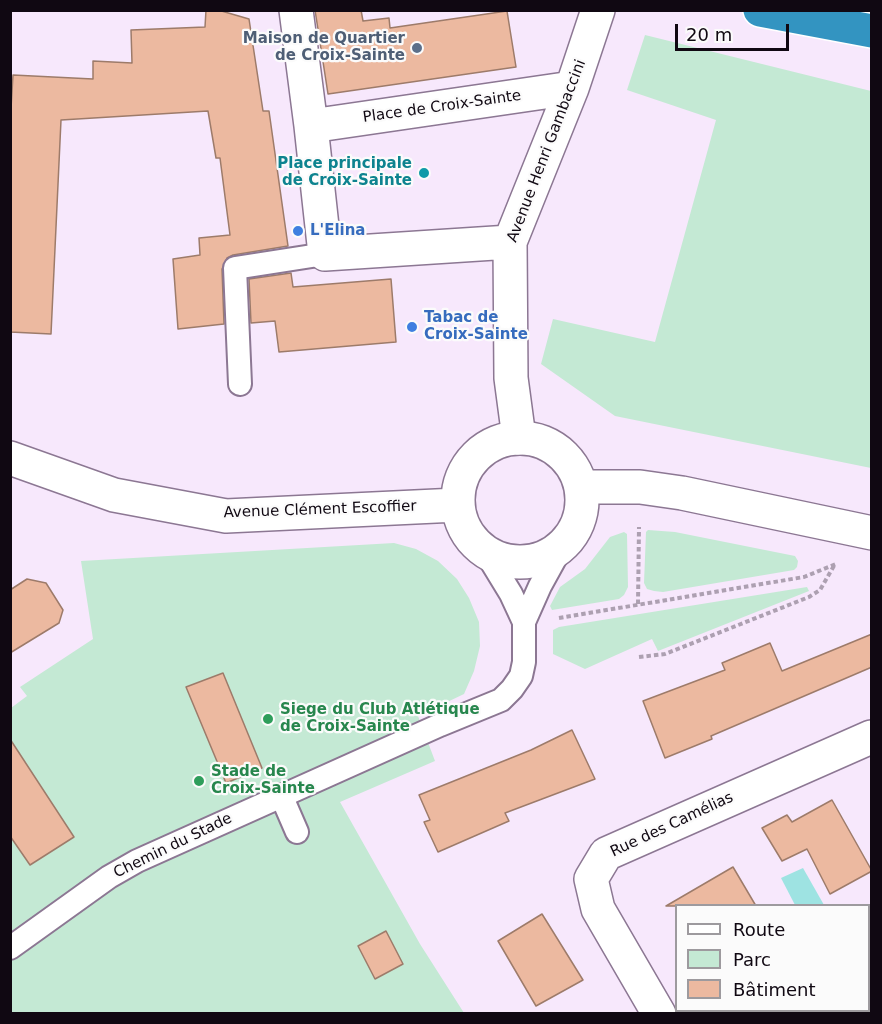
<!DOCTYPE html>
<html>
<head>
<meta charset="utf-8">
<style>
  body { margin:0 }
  #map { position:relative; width:882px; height:1024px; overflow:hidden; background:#f7e8fc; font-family:"DejaVu Sans",sans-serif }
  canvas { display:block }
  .frame { position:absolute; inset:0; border:12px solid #100812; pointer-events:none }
  .legend { position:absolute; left:675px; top:904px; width:195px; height:108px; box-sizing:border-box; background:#fbfbfb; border:2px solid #9d9a9e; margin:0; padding:8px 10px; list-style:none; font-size:18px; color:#100812 }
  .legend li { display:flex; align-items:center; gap:12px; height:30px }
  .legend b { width:30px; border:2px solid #9d9a9e }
  .scale { position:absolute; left:675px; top:24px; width:114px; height:27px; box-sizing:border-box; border:3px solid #100812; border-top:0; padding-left:8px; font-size:18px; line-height:21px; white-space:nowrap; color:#100812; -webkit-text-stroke:4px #fbfbfb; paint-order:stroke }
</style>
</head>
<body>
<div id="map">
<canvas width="882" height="1024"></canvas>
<div class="frame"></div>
<ul class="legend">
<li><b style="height:8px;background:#fff"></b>Route</li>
<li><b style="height:16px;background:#c4e9d4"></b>Parc</li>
<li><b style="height:16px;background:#ecb9a0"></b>Bâtiment</li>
</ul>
<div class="scale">20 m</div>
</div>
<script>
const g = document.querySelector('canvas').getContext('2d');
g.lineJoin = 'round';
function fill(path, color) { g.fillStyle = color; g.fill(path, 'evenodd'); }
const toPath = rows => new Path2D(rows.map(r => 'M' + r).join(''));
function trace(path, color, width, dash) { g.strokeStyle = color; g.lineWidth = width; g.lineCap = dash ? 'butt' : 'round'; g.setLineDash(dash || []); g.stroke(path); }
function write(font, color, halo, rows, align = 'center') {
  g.font = font + ' "DejaVu Sans",sans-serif'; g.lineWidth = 4.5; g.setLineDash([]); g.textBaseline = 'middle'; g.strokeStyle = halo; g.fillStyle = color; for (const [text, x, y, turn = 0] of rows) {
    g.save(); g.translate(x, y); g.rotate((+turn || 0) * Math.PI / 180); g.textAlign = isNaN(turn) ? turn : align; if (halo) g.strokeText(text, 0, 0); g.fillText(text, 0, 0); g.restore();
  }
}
fill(toPath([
  [645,35,871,91,871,468,615,416,541,364,553,319,655,342,716,120,627,90],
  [648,530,675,532,795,556,798,561,797,567,794,570,663,592,654,591,647,589,644,583,646,532],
  [624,532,627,534,628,587,624,595,619,599,552,610,550,606,560,587,585,569,610,537],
  [394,543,416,549,438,561,457,579,469,598,479,622,480,646,474,671,464,694,418,716,435,761,340,802,420,944,464,1013,11,1014,11,708,27,696,20,687,93,639,81,561],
  [807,587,809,591,658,651,652,639,585,669,553,654,553,630,559,627]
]), '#c4e9d4');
fill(toPath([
  [803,868,824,905,795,905,781,878]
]), '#9ee3e2');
const building = toPath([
  [206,10,218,10,249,19,263,111,269,111,288,246,233,255,227,258,222,269,224,324,178,329,173,259,200,255,199,238,230,235,220,158,216,158,208,111,61,120,51,334,10,332,10,125,13,75,93,79,93,61,132,63,131,30,205,27,206,10],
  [315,10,361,10,363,21,389,18,390,28,507,11,516,67,328,94,315,10],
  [291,273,293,287,391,279,396,342,279,352,275,321,251,323,249,279,291,273],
  [27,579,46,583,63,610,59,623,10,653,10,590,27,579],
  [872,634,872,667,711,736,712,739,665,758,643,701,725,670,722,663,770,643,782,671,872,634],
  [223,673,262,768,226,783,186,687,223,673],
  [572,730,595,779,505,813,509,821,438,852,424,822,430,820,419,795,531,750,572,730],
  [10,739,74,837,30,865,10,836,10,739],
  [832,800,872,871,830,894,807,849,782,861,762,828,787,815,792,822,832,800],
  [733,867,756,906,666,906,733,867],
  [542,914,583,980,536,1006,498,941,542,914],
  [386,931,403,964,375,979,358,946,386,931]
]);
fill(building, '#ecb9a0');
trace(building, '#9d7b6a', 1.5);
const service = toPath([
  [240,384,235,268,325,254],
  [486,553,511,594,524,622,540,586,562,546],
  [281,795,297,832],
  [10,948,109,877,137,861,440,725,501,700,512,689,521,676,524,662,524,622]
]);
const minor = toPath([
  [296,10,311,126],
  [510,242,325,254,311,126,572,88],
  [519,438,511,378,510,242,572,88,598,10],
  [659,1014,598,909,591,879,606,854,871,737]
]);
const secondary = toPath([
  '458 500a62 62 0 1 1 124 0a62 62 0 1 1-124 0Z',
  [10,458,114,495,226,516,457,505],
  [581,487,640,487,682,493,872,533]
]);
const motorway = toPath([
  [760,10,872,31]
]);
trace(service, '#8c7793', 26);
trace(minor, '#8c7793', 36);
trace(secondary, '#8c7793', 36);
trace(motorway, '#fff', 36);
trace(toPath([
  [638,604,639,527],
  [559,618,804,577,836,564],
  [639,657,665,654,809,597,820,590,835,564]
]), '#ada0b1', 4, [4.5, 3]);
trace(service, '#fff', 22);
trace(minor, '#fff', 33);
trace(secondary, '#fff', 33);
trace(motorway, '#3394c1', 33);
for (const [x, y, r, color] of [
  [417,48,6,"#5c6f8a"],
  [424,173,6,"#0f9aa8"],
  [298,231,6,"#3f7fe0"],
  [412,327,6,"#3f7fe0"],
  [268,719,6,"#2e9e5b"],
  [199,781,6,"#2e9e5b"]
]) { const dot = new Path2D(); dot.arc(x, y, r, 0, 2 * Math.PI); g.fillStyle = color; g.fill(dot); trace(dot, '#fbfbfb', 2); }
write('bold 15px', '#4e5e75', '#fbfbfb', [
  ["Maison de Quartier",405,39],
  ["de Croix-Sainte",405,56]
], 'right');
write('15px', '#100812', '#fbfbfb', [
  ["Place de Croix-Sainte",442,107,-8],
  ["Avenue Henri Gambaccini",547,151,-69],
  ["Avenue Clément Escoffier",320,510,-2],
  ["Rue des Camélias",672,825,-25],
  ["Chemin du Stade",173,846,-26]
]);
write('bold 15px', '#0d838f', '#fbfbfb', [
  ["Place principale",412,164],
  ["de Croix-Sainte",412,181]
], 'right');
write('bold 15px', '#366cbe', '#fbfbfb', [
  ["L'Elina",310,231],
  ["Tabac de",424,318],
  ["Croix-Sainte",424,335]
], 'left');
write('bold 15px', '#27864d', '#fbfbfb', [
  ["Siege du Club Atlétique",280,710],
  ["de Croix-Sainte",280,727],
  ["Stade de",211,772],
  ["Croix-Sainte",211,789]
], 'left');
</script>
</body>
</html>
